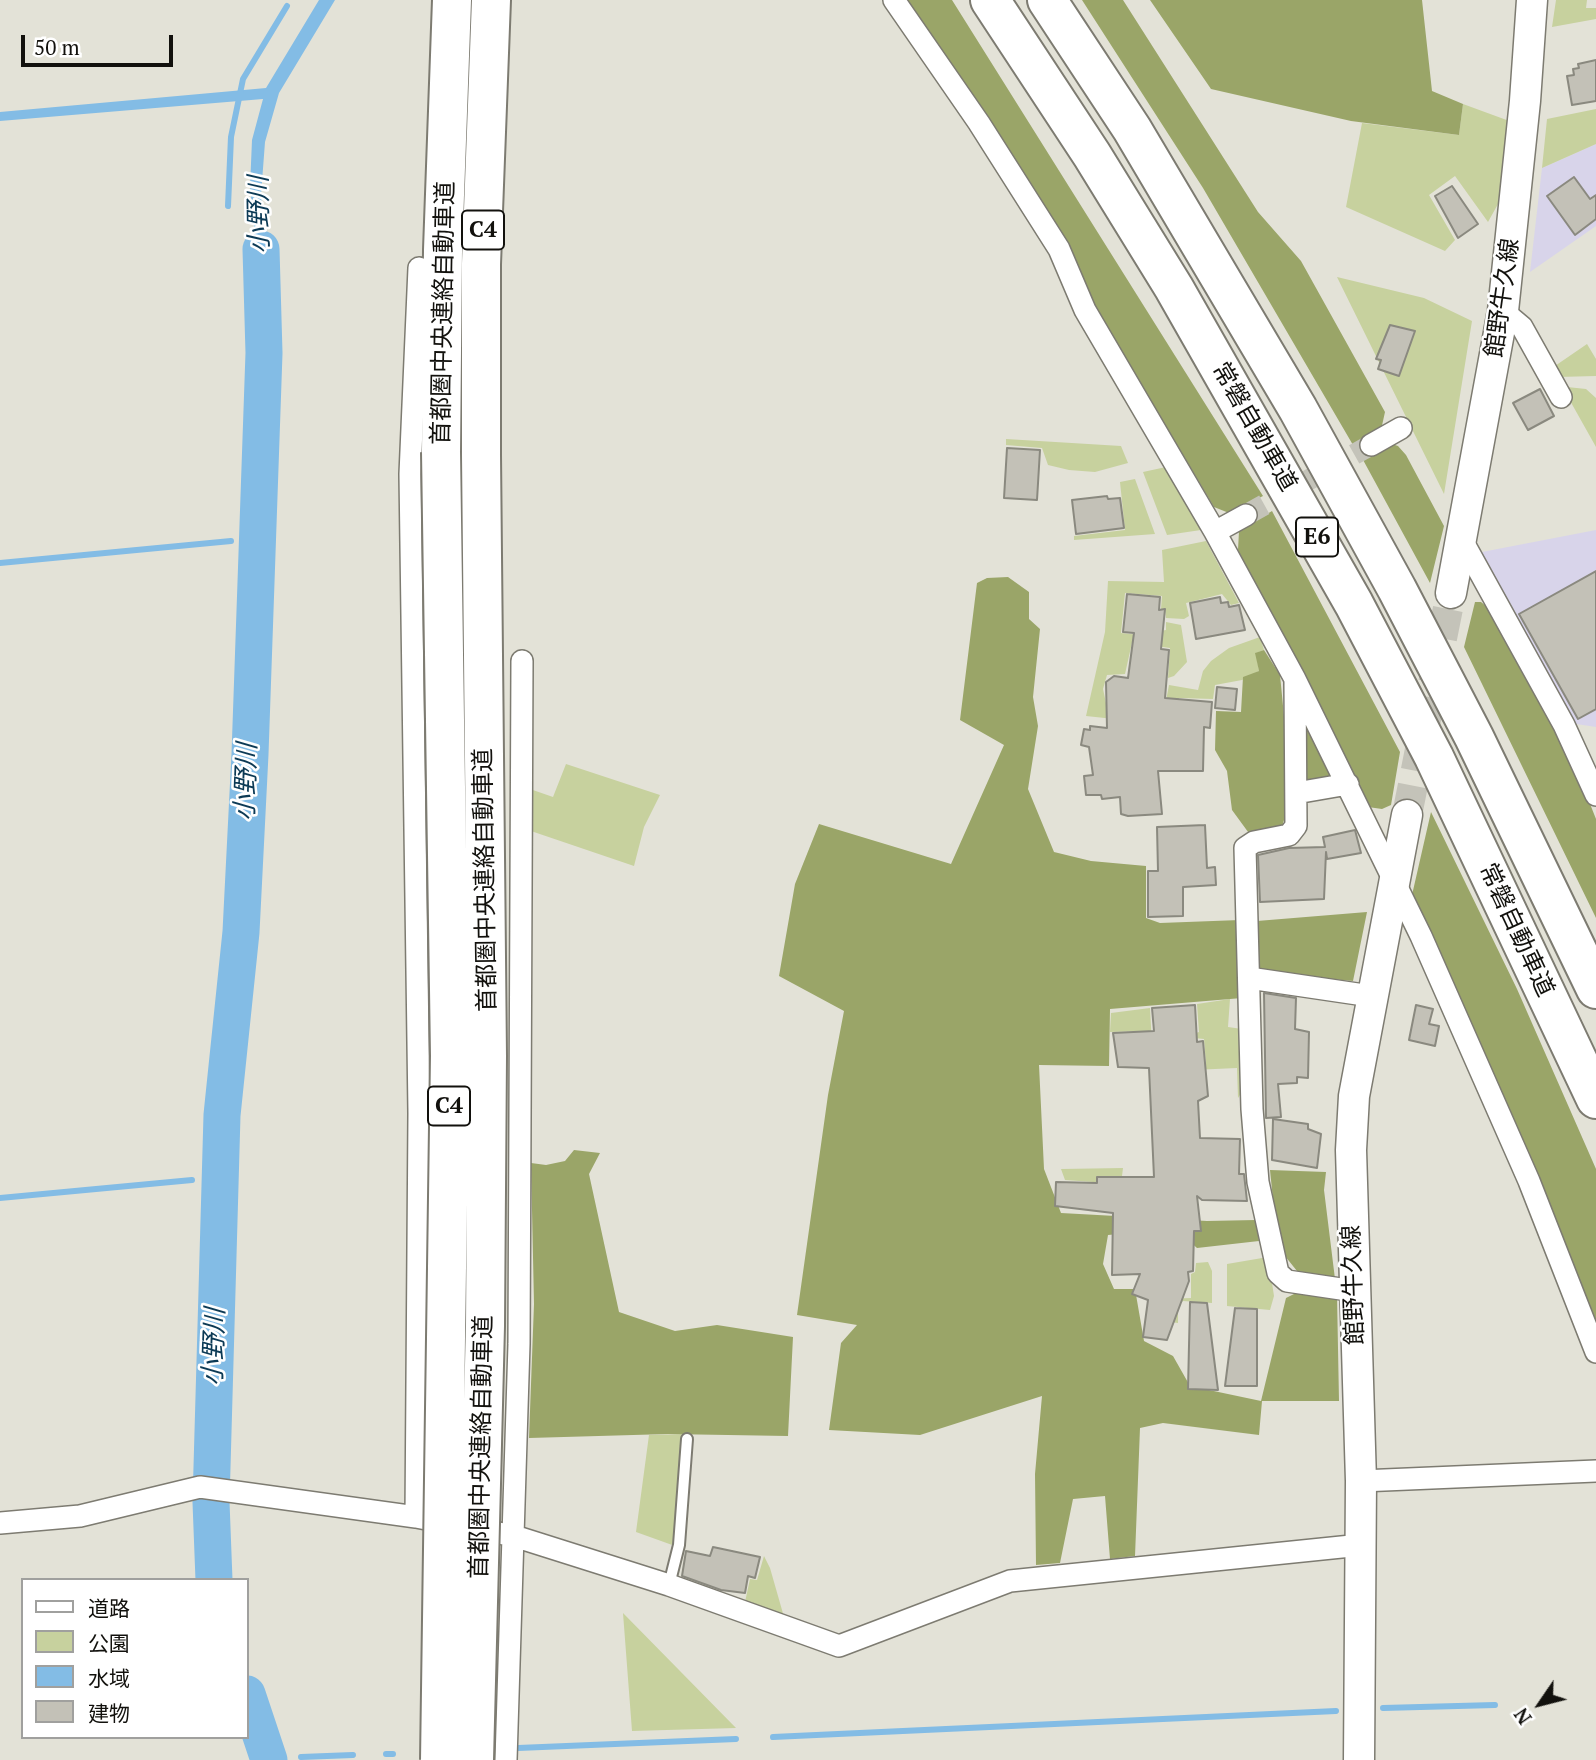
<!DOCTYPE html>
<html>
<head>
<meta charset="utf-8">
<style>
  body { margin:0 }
  #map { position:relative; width:1596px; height:1760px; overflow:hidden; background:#e3e2d7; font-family:"PT Serif","Noto Sans JP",serif }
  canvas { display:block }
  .legend { position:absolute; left:21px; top:1578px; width:228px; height:161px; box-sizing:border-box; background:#fff; border:2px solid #a0a09e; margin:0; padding:9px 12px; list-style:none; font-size:21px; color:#12110d }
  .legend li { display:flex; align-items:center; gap:14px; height:35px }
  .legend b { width:35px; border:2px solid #a0a09e }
  .north { position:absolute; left:1505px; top:1669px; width:70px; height:70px; -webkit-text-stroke:5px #fff; paint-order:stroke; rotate:235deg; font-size:19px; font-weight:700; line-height:28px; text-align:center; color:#12110d }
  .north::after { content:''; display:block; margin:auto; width:24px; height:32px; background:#12110d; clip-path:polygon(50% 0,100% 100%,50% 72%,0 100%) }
  .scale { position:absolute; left:21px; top:35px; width:152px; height:32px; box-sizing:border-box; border:4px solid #12110d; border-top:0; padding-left:9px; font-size:21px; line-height:24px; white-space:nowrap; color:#12110d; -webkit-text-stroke:5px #fff; paint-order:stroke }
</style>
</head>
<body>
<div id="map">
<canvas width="1596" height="1760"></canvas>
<ul class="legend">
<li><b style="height:9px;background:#fff"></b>道路</li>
<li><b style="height:19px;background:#c7d19e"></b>公園</li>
<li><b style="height:19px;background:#83bce5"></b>水域</li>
<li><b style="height:19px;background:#c3c1b7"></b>建物</li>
</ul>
<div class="north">N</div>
<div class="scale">50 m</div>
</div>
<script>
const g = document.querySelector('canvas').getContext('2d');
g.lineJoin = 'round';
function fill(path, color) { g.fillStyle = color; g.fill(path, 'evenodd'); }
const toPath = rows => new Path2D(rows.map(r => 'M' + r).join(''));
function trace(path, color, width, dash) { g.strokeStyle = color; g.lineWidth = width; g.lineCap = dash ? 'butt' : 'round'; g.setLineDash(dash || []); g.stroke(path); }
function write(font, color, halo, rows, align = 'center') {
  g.font = font + ' "PT Serif","Noto Sans JP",serif'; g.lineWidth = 5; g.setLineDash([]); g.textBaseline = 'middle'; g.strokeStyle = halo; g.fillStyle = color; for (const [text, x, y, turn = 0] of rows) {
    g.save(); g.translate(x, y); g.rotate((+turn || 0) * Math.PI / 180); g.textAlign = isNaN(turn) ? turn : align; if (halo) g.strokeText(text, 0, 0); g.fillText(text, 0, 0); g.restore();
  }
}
fill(toPath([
  [1596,144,1596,226,1530,272,1542,168],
  [1596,530,1596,727,1570,723,1495,584,1482,552]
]), '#d8d4ea');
fill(toPath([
  [1556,0,1587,0,1586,8,1596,8,1596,19,1552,27],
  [1463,104,1512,122,1503,195,1488,222,1455,176,1429,195,1455,240,1445,251,1346,207,1362,123,1459,135],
  [1596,109,1596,144,1542,168,1547,119],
  [1337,277,1424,298,1472,321,1444,494],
  [1587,344,1596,359,1596,376,1558,377,1552,368],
  [1567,387,1586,389,1596,398,1596,447,1564,390],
  [1006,439,1121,446,1128,463,1095,472,1069,470,1048,465,1042,448,1006,445],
  [1166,467,1201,530,1167,535,1143,472],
  [1135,479,1155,534,1074,540,1074,536,1125,530,1120,482],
  [1206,541,1239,603,1231,605,1222,594,1186,603,1189,616,1184,619,1166,618,1165,609,1161,609,1162,596,1125,593,1121,633,1159,637,1160,631,1166,630,1166,622,1181,625,1187,662,1174,676,1168,678,1170,648,1148,645,1147,640,1133,638,1125,674,1107,675,1103,689,1106,703,1135,707,1133,721,1086,716,1105,632,1108,581,1164,582,1162,550],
  [1260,637,1264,650,1256,653,1259,671,1242,680,1215,685,1213,699,1179,698,1177,726,1164,711,1169,685,1198,690,1203,671,1211,661,1229,648],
  [566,764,660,795,644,827,634,866,528,830,530,789,553,797],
  [1230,999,1228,1027,1242,1029,1243,1090,1238,1098,1237,1068,1149,1072,1149,1069,1206,1064,1204,1039,1194,1038,1193,1034,1199,1032,1197,1004],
  [1150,1008,1152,1045,1148,1045,1146,1031,1110,1032,1111,1013],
  [1123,1168,1121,1184,1065,1180,1061,1169],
  [1268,1257,1274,1296,1270,1310,1227,1306,1227,1264],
  [1208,1262,1212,1271,1212,1303,1183,1301,1178,1306,1178,1323,1148,1319,1165,1299,1191,1298,1191,1274,1195,1272,1196,1263],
  [684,1434,675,1546,636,1532,649,1435],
  [764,1556,770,1568,784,1617,745,1602,750,1579,757,1580],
  [623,1613,736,1728,632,1731]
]), '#c7d19e');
fill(toPath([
  [904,0,952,0,1263,496,1229,513,1214,507,1095,307],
  [1082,0,1123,0,1258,212,1301,261,1385,412,1381,430,1369,439,1353,445,1203,188],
  [1150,0,1422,0,1432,91,1463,104,1459,135,1351,121,1211,89],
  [1389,443,1398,446,1406,455,1444,526,1430,583,1362,458],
  [1272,511,1400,752,1391,805,1382,809,1368,807,1238,550,1239,531],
  [1008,577,1029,592,1029,619,1040,629,1033,697,1038,726,1028,789,1054,852,1091,861,1146,866,1146,918,1160,923,1240,920,1242,998,1110,1009,1109,1066,1039,1065,1044,1169,1061,1213,1207,1221,1256,1220,1259,1241,1197,1248,1188,1240,1142,1232,1108,1235,1103,1264,1114,1289,1135,1289,1144,1341,1173,1356,1190,1386,1261,1401,1286,1298,1298,1292,1337,1295,1339,1401,1262,1401,1259,1435,1163,1423,1140,1428,1135,1556,1110,1559,1105,1496,1073,1499,1060,1563,1036,1565,1035,1474,1042,1396,920,1435,829,1430,841,1343,857,1325,797,1315,828,1095,844,1011,779,976,795,884,819,824,951,864,1004,745,960,720,977,583,987,578],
  [1475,602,1481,602,1493,612,1569,751,1596,819,1596,918,1464,647],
  [1264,650,1280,675,1290,778,1288,806,1282,827,1251,836,1232,810,1227,771,1215,750,1216,711,1241,712,1243,677,1259,671,1255,653],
  [1302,717,1333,774,1328,781,1310,783,1305,778],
  [1431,812,1517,989,1596,1169,1596,1321,1412,895],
  [1367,912,1353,981,1262,973,1258,969,1257,921],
  [574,1150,600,1153,589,1174,619,1312,675,1331,717,1325,793,1337,788,1436,668,1434,529,1438,534,1304,531,1163,546,1165,565,1161],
  [1270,1170,1326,1172,1324,1190,1335,1279,1297,1271,1285,1256,1275,1219]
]), '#9aa568');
fill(toPath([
  [319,0,335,0,279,93,265,142,261,195,266,247,262,307,250,187,252,140,263,99,0,121,0,112,266,88]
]), '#83bce5');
trace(toPath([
  [228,206,231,137,243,79,287,6],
  [253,537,258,536],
  [0,563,231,541],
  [0,1198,192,1180],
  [1383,1708,1495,1705],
  [773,1737,1336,1711],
  [518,1748,736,1739],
  [386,1754,393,1754],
  [301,1757,353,1755]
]), '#83bce5', 6);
trace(toPath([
  [214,1580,211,1502,222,1115,241,932,250,754,264,353,261,249],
  [247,1694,269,1760]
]), '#83bce5', 37);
const building = toPath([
  [1596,60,1596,101,1572,105,1567,76,1574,75,1573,69,1579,68,1578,64,1596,60],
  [1574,177,1590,199,1596,195,1596,219,1575,235,1547,196,1574,177],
  [1452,186,1478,224,1458,238,1435,196,1452,186],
  [1390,325,1415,331,1399,376,1378,369,1381,360,1376,359,1390,325],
  [1540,389,1554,416,1528,430,1513,403,1540,389],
  [1007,448,1040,450,1037,500,1004,498,1007,448],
  [1107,496,1108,499,1120,498,1124,528,1076,534,1072,500,1107,496],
  [1596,571,1596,709,1578,719,1519,614,1596,571],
  [1127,594,1160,597,1159,610,1165,609,1161,649,1169,650,1165,698,1212,702,1210,728,1204,727,1203,771,1158,771,1162,814,1128,816,1121,814,1120,797,1102,799,1101,795,1086,795,1084,776,1093,775,1089,747,1081,745,1084,729,1090,730,1090,726,1107,728,1106,682,1114,676,1128,678,1134,633,1123,632,1127,594],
  [1220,597,1221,603,1228,602,1229,607,1239,605,1245,630,1196,639,1190,603,1220,597],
  [1217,687,1237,689,1235,710,1215,708,1217,687],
  [1205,825,1207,868,1215,867,1216,885,1183,887,1183,916,1148,917,1148,871,1158,871,1157,827,1205,825],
  [1355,830,1361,853,1327,859,1326,852,1324,899,1260,902,1258,855,1289,848,1325,847,1323,837,1355,830],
  [1264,993,1296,998,1295,1029,1309,1032,1308,1078,1297,1077,1297,1083,1278,1084,1281,1117,1266,1118,1264,993],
  [1195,1005,1197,1042,1203,1041,1208,1096,1198,1101,1200,1138,1240,1139,1239,1174,1244,1174,1247,1201,1202,1200,1197,1196,1201,1231,1194,1231,1193,1271,1188,1272,1189,1281,1167,1340,1143,1337,1148,1300,1132,1294,1140,1274,1112,1275,1113,1213,1055,1206,1056,1182,1097,1183,1097,1177,1154,1177,1149,1068,1118,1067,1113,1033,1154,1031,1152,1008,1195,1005],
  [1416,1005,1433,1009,1429,1024,1439,1026,1435,1046,1409,1040,1416,1005],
  [1273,1119,1308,1124,1308,1129,1321,1134,1317,1168,1272,1160,1273,1119],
  [1190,1302,1207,1303,1218,1390,1188,1389,1190,1302],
  [1235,1308,1257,1309,1257,1386,1225,1386,1235,1308],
  [713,1547,760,1557,755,1578,748,1576,745,1593,721,1590,682,1576,686,1551,710,1556,713,1547]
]);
fill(building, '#c3c1b7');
trace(building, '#8a897f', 2);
trace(toPath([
  [1246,515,1371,445]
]), '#c4c3b9', 21, [21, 10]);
trace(toPath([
  [1407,815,1451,593]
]), '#c4c3b9', 30, [30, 15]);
const service = toPath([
  [669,1585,679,1545,687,1439]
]);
const minor = toPath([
  [894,0,979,123,1059,249,1085,310,1215,532,1295,679,1421,936,1529,1181,1596,1352],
  [1503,311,1522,327,1561,397],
  [1371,445,1401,428],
  [1215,532,1246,515],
  [1462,540,1564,725,1596,795],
  [1295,681,1296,826,1289,835,1254,842,1245,848,1252,1109,1258,1182,1278,1273,1287,1281,1341,1289,1354,1288],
  [1296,793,1348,784],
  [1249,978,1371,996],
  [1361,1481,1596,1471],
  [416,1517,419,1113,410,474,419,268],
  [0,1523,80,1516,200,1487,416,1517,514,1536,669,1585,839,1646,1010,1581,1361,1545],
  [506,1760,519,1344,522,661]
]);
const secondary = toPath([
  [1451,593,1503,311,1525,101,1532,0],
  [1359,1760,1361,1481,1351,1150,1354,1096,1407,815]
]);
const motorway = toPath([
  [990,0,1092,155,1174,288,1354,604,1434,757,1596,1099],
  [1047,0,1132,129,1298,409,1397,589,1474,737,1596,989],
  [441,452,443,250,452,0],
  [481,455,481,264,491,0]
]);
trace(service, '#7d7b71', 14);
trace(minor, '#7d7b71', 24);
trace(secondary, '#7d7b71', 33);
trace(motorway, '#7d7b71', 42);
trace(service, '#fff', 10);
trace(minor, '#fff', 21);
trace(secondary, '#fff', 30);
trace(motorway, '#fff', 38);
const motorwayBridge = toPath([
  [440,1760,450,1056,441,452],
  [474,1760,485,1326,487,1056,481,455]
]);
trace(motorwayBridge, '#7d7b71', 42, []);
trace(motorwayBridge, '#fff', 38);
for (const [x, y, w] of [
  [483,230,42],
  [1317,537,42],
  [449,1106,42]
]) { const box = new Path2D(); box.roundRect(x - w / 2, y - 19.5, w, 39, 5); g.fillStyle = '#fff'; g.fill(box); trace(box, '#12110d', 2); }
write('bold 23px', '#12110d', null, [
  ["C4",483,230],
  ["E6",1317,537],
  ["C4",449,1106]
]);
write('24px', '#12110d', '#fff', [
  ["館野牛久線",1503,298,-82],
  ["首都圏中央連絡自動車道",444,313,-89],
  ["常磐自動車道",1254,427,60],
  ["首都圏中央連絡自動車道",486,880,-91],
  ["常磐自動車道",1516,930,65],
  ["館野牛久線",1354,1285,-92],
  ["首都圏中央連絡自動車道",482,1447,-89]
]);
write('italic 26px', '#0c3a55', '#fff', [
  ["小野川",260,215,-91],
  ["小野川",247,782,-88],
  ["小野川",215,1347,-88]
]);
</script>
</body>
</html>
